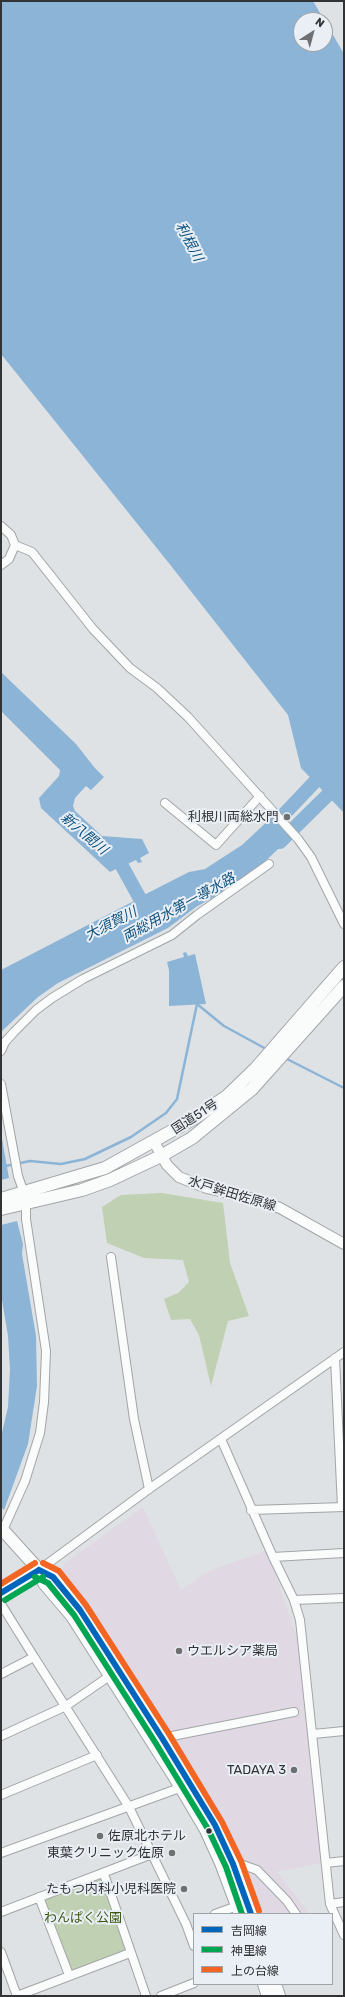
<!DOCTYPE html>
<html>
<head>
<meta charset="utf-8">
<style>
  body { margin:0 }
  #map { position:relative; width:345px; height:1997px; overflow:hidden; background:#dfe2e4; font-family:Rubik,"Noto Sans JP",sans-serif }
  canvas { display:block }
  .frame { position:absolute; inset:0; border:2px solid #313335; pointer-events:none }
  .legend { position:absolute; left:193px; top:1913px; width:140px; height:72px; box-sizing:border-box; background:#e9eff5; border:1px solid #9fa4a8; margin:0; padding:5px 7px; list-style:none; font-size:12px; color:#313335 }
  .legend li { display:flex; align-items:center; gap:8px; height:20px }
  .legend b { width:20px; border:1px solid #9fa4a8 }
  .north { position:absolute; left:293px; top:12px; width:40px; height:40px; box-sizing:border-box; background:#e9eff5; border:1px solid #9fa4a8; border-radius:50%; rotate:36deg; font-size:11px; font-weight:700; line-height:16px; text-align:center; color:#313335 }
  .north::after { content:''; display:block; margin:auto; width:14px; height:18px; background:#6e7072; clip-path:polygon(50% 0,100% 100%,50% 72%,0 100%) }
</style>
</head>
<body>
<div id="map">
<canvas width="345" height="1997"></canvas>
<div class="frame"></div>
<ul class="legend">
<li><b style="height:5px;background:#0065bd"></b>吉岡線</li>
<li><b style="height:5px;background:#00a651"></b>神里線</li>
<li><b style="height:5px;background:#f26522"></b>上の台線</li>
</ul>
<div class="north">N</div>
</div>
<script>
const g = document.querySelector('canvas').getContext('2d');
g.lineJoin = 'round';
function fill(path, color) { g.fillStyle = color; g.fill(path, 'evenodd'); }
const toPath = rows => new Path2D(rows.map(r => 'M' + r).join(''));
function trace(path, color, width, dash) { g.strokeStyle = color; g.lineWidth = width; g.lineCap = dash ? 'butt' : 'round'; g.setLineDash(dash || []); g.stroke(path); }
function write(font, color, halo, rows, align = 'center') {
  g.font = font + ' Rubik,"Noto Sans JP",sans-serif'; g.lineWidth = 4; g.setLineDash([]); g.textBaseline = 'middle'; g.strokeStyle = halo; g.fillStyle = color; for (const [text, x, y, turn = 0] of rows) {
    g.save(); g.translate(x, y); g.rotate((+turn || 0) * Math.PI / 180); g.textAlign = isNaN(turn) ? turn : align; if (halo) g.strokeText(text, 0, 0); g.fillText(text, 0, 0); g.restore();
  }
}
fill(toPath([
  [143,1507,181,1590,209,1571,267,1550,299,1643,322,1863,277,1872,307,1910,308,1914,262,1914,246,1869,219,1812,141,1689,62,1570,65,1563]
]), '#e0d9e4');
fill(toPath([
  [162,1193,223,1203,230,1263,249,1316,228,1321,211,1386,199,1335,190,1319,171,1320,164,1299,178,1293,189,1282,183,1260,144,1258,107,1243,102,1207,121,1195],
  [104,1874,130,1953,69,1975,39,1897]
]), '#c0d0b2');
fill(toPath([
  [1,1,313,1,324,20,301,20,301,44,325,44,325,21,344,54,344,813,301,768,288,715,168,562,1,354],
  [1,672,76,744,94,767,104,777,91,790,86,786,75,798,73,806,75,811,102,836,142,839,149,853,140,858,142,862,138,863,136,860,125,865,133,880,128,883,120,867,110,872,41,808,39,798,59,776,60,770,1,711],
  [272,817,290,838,259,867,230,888,196,907,168,928,58,983,38,997,1,1032,1,970,136,900,135,897,141,894,142,896,189,872,205,869,242,845],
  [186,952,188,956,195,954,206,1004,169,1006,169,970,167,962,184,957,183,953],
  [1,1133,9,1178,1,1180],
  [17,1221,23,1244,22,1254,36,1336,37,1386,28,1444,4,1510,1,1507,1,1437,8,1407,10,1370,8,1336,1,1294,1,1225]
]), '#8bb4d6');
trace(toPath([
  [285,1058,344,1088],
  [1,1167,30,1161,61,1164,85,1159,131,1137,166,1113,177,1099,197,1004,224,1026,268,1050]
]), '#8bb4d6', 2.5);
trace(toPath([
  [269,830,344,751],
  [280,842,344,779],
  [122,866,144,906]
]), '#8bb4d6', 14);
const minor = toPath([
  [1,526,11,535,15,545,9,559,1,565],
  [15,545,32,552,93,629,130,668,157,688,188,717,298,839,311,857,344,924],
  [165,803,216,845,260,796],
  [1,1051,5,1042,14,1032,36,1010,52,998,83,979,172,935,197,915,269,864],
  [1,1084,18,1176,24,1193],
  [111,1257,134,1419,149,1489],
  [335,1358,342,1507],
  [221,1439,273,1557,294,1600,300,1620,330,1904,344,1935],
  [251,1510,344,1507],
  [3,1530,25,1481,40,1433,44,1402,46,1351,26,1219,26,1203],
  [273,1557,344,1553],
  [39,1570,149,1489,344,1352],
  [294,1600,344,1598],
  [1,1604,34,1657,1,1674],
  [34,1657,129,1807,186,1924,194,1946],
  [313,1734,344,1731],
  [1,1736,66,1706,114,1673],
  [162,1738,294,1712],
  [1,1795,97,1755],
  [1,1853,185,1786],
  [326,1863,344,1861],
  [233,1864,243,1865,257,1870,287,1901,296,1914],
  [104,1874,146,1996],
  [39,1897,69,1975],
  [330,1904,344,1902],
  [1,1912,152,1854],
  [215,1914,240,1905],
  [1,1952,17,1996,130,1953],
  [161,1996,194,1983]
]);
const major = toPath([
  [154,1142,167,1165,179,1177,207,1188,254,1199,280,1208,344,1244]
]);
const highway = toPath([
  [1,1199,105,1168,195,1118,227,1096,256,1068,344,967],
  [1,1209,82,1190,110,1180,161,1156,192,1138,252,1089,344,986],
  [1,1528,39,1570,53,1577,67,1594,119,1670,215,1825,233,1864,251,1914],
  [39,1570,44,1583,72,1616,174,1776,206,1830,221,1863,240,1914],
  [1,1593,39,1570],
  [264,1984,268,1996],
  [275,1984,279,1996]
]);
trace(minor, '#a2a5a7', 10);
trace(major, '#a2a5a7', 12);
trace(highway, '#a2a5a7', 14);
trace(minor, '#fafbfb', 8);
trace(major, '#fafbfb', 10);
trace(highway, '#fafbfb', 12);
trace(toPath([
  [39,1570,53,1577,80,1610,162,1738,215,1825,233,1864,251,1914],
  [1,1593,39,1570]
]), '#0065bd', 6);
trace(toPath([
  [35,1577,48,1583,74,1615,155,1742,208,1829,226,1867,242,1914],
  [5,1600,43,1577]
]), '#00a651', 6);
trace(toPath([
  [43,1563,59,1571,86,1605,169,1734,222,1822,241,1861,259,1911],
  [1,1584,35,1563]
]), '#f26522', 6);
for (const [x, y, r, color] of [
  [287,817,4,"#6e7072"],
  [179,1651,4,"#6e7072"],
  [294,1770,4,"#6e7072"],
  [209,1831,3.5,"#313335"],
  [100,1836,4,"#6e7072"],
  [172,1853,4,"#6e7072"],
  [184,1889,4,"#6e7072"]
]) { const dot = new Path2D(); dot.arc(x, y, r, 0, 2 * Math.PI); g.fillStyle = color; g.fill(dot); trace(dot, '#e9eff5', 1.5); }
write('13px', '#313335', '#e9eff5', [
  ["利根川両総水門",279,817],
  ["ウエルシア薬局",187,1651,"left"],
  ["TADAYA 3",286,1770],
  ["佐原北ホテル",108,1836,"left"],
  ["東葉クリニック佐原",164,1853],
  ["たもつ内科小児科医院",176,1889]
], 'right');
write('13px', '#313335', '#e9eff5', [
  ["国道51号",195,1117,-33],
  ["水戸鉾田佐原線",232,1194,17]
]);
write('13px', '#3c5714', '#e9eff5', [
  ["わんぱく公園",83,1918]
]);
write('italic 14px', '#0e527f', '#e9eff5', [
  ["利根川",189,242,62],
  ["新八間川",84,834,40],
  ["両総用水第一導水路",179,908,-29],
  ["大須賀川",111,924,-27]
]);
</script>
</body>
</html>
